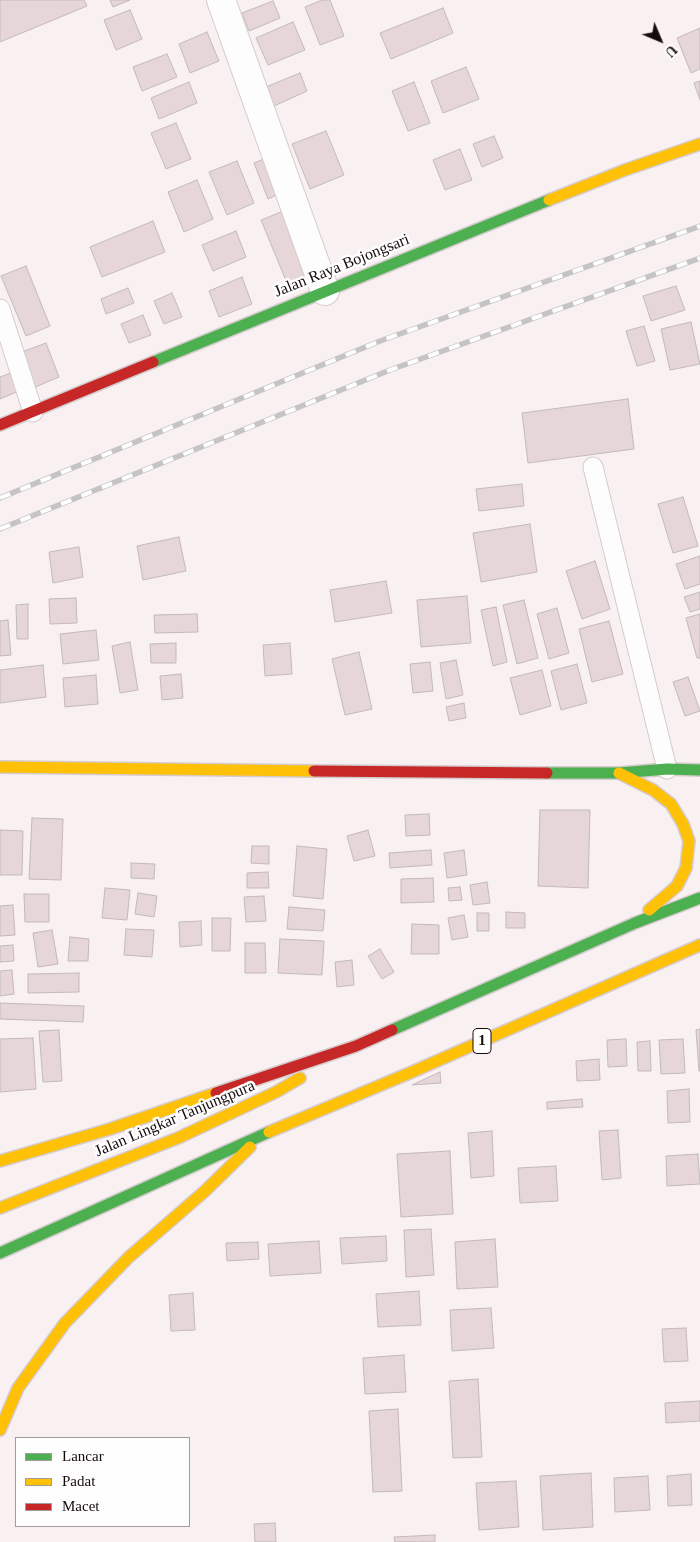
<!DOCTYPE html>
<html>
<head>
<meta charset="utf-8">
<style>
  body { margin:0 }
  #map { position:relative; width:700px; height:1542px; overflow:hidden; background:#f8f0f1; font-family:"Times New Roman",serif }
  canvas { display:block }
  .legend { position:absolute; left:15px; top:1437px; width:175px; height:90px; box-sizing:border-box; background:#fefefe; border:1px solid #a19d9d; margin:0; padding:6px 9px; list-style:none; font-size:15px; color:#160b0c }
  .legend li { display:flex; align-items:center; gap:10px; height:25px }
  .legend b { width:25px; border:1px solid #a19d9d }
  .north { position:absolute; left:635px; top:15px; width:50px; height:50px; -webkit-text-stroke:4px #fefefe; paint-order:stroke; rotate:135deg; font-size:14px; font-weight:700; line-height:20px; text-align:center; color:#160b0c }
  .north::after { content:''; display:block; margin:auto; width:18px; height:22px; background:#160b0c; clip-path:polygon(50% 0,100% 100%,50% 72%,0 100%) }
</style>
</head>
<body>
<div id="map">
<canvas width="700" height="1542"></canvas>
<ul class="legend">
<li><b style="height:6px;background:#4caf50"></b>Lancar</li>
<li><b style="height:6px;background:#ffc107"></b>Padat</li>
<li><b style="height:6px;background:#c62828"></b>Macet</li>
</ul>
<div class="north">U</div>
</div>
<script>
const g = document.querySelector('canvas').getContext('2d');
g.lineJoin = 'round';
function fill(path, color) { g.fillStyle = color; g.fill(path, 'evenodd'); }
const toPath = rows => new Path2D(rows.map(r => 'M' + r).join(''));
function trace(path, color, width, dash) { g.strokeStyle = color; g.lineWidth = width; g.lineCap = dash ? 'butt' : 'round'; g.setLineDash(dash || []); g.stroke(path); }
function write(font, color, halo, rows, align = 'center') {
  g.font = font + ' "Times New Roman",serif'; g.lineWidth = 5; g.setLineDash([]); g.textBaseline = 'middle'; g.strokeStyle = halo; g.fillStyle = color; for (const [text, x, y, turn = 0] of rows) {
    g.save(); g.translate(x, y); g.rotate((+turn || 0) * Math.PI / 180); g.textAlign = isNaN(turn) ? turn : align; if (halo) g.strokeText(text, 0, 0); g.fillText(text, 0, 0); g.restore();
  }
}
const building = toPath([
  [0,0,84,0,87,6,0,42,0,0],
  [110,0,130,0,113,7,110,0],
  [322,0,330,0,344,36,320,45,305,7,322,0],
  [273,1,280,18,249,31,242,13,273,1],
  [443,8,453,33,391,59,380,33,443,8],
  [130,10,142,39,116,50,104,20,130,10],
  [293,22,305,50,268,65,256,38,293,22],
  [700,28,700,69,691,73,677,38,700,28],
  [207,32,219,61,190,73,179,44,207,32],
  [167,54,177,77,142,91,133,67,167,54],
  [466,67,479,99,443,113,431,81,466,67],
  [300,73,307,91,274,106,266,87,300,73],
  [700,81,700,100,694,83,700,81],
  [189,82,197,103,159,119,151,98,189,82],
  [414,82,430,123,408,131,392,91,414,82],
  [176,123,191,159,166,169,151,133,176,123],
  [326,131,344,175,310,189,292,144,326,131],
  [494,136,503,158,482,167,473,144,494,136],
  [460,149,472,180,445,190,433,160,460,149],
  [271,156,285,191,268,199,254,163,271,156],
  [237,161,254,203,227,215,209,172,237,161],
  [197,180,213,219,184,232,168,192,197,180],
  [291,208,316,271,287,283,261,220,291,208],
  [153,221,165,252,102,277,90,247,153,221],
  [236,231,246,257,213,271,202,245,236,231],
  [26,266,50,326,26,336,1,276,26,266],
  [242,277,252,304,219,317,209,291,242,277],
  [676,286,685,310,651,321,643,296,676,286],
  [128,288,134,303,106,314,101,299,128,288],
  [172,293,182,317,164,324,154,301,172,293],
  [143,315,151,335,129,343,121,324,143,315],
  [691,322,700,364,670,370,661,329,691,322],
  [644,326,655,361,637,366,626,331,644,326],
  [46,343,59,377,33,388,19,353,46,343],
  [11,373,19,391,0,399,0,377,11,373],
  [628,399,634,449,528,463,522,413,628,399],
  [522,484,524,506,479,511,476,489,522,484],
  [683,497,698,546,673,553,658,504,683,497],
  [530,524,537,572,481,582,473,533,530,524],
  [179,537,186,571,143,580,137,546,179,537],
  [79,547,83,577,53,583,49,552,79,547],
  [700,556,700,584,685,589,676,564,700,556],
  [595,561,610,609,582,619,566,571,595,561],
  [386,581,392,613,335,622,330,590,386,581],
  [700,592,700,609,690,612,684,597,700,592],
  [467,596,471,643,421,647,417,600,467,596],
  [76,598,77,623,50,624,49,599,76,598],
  [524,600,538,658,517,664,503,605,524,600],
  [28,604,28,639,17,639,16,605,28,604],
  [496,607,507,662,493,666,481,610,496,607],
  [557,608,569,653,549,659,537,614,557,608],
  [197,614,198,632,155,633,154,615,197,614],
  [700,614,700,658,697,658,686,618,700,614],
  [8,620,11,655,0,656,0,621,8,620],
  [609,621,623,674,592,682,579,629,609,621],
  [96,630,99,660,63,664,60,634,96,630],
  [130,642,138,690,120,693,112,646,130,642],
  [176,643,176,663,151,663,150,644,176,643],
  [290,643,292,674,265,676,263,645,290,643],
  [359,652,372,709,345,715,332,659,359,652],
  [456,660,463,695,446,699,440,663,456,660],
  [430,662,433,691,413,693,410,664,430,662],
  [577,664,587,703,561,710,551,671,577,664],
  [43,665,46,697,0,703,0,670,43,665],
  [542,670,551,706,520,715,510,678,542,670],
  [181,674,183,698,162,700,160,676,181,674],
  [96,675,98,704,65,707,63,678,96,675],
  [688,677,700,711,685,716,673,682,688,677],
  [464,703,466,718,449,721,446,707,464,703],
  [540,810,590,810,588,888,538,886,540,810],
  [429,814,430,835,406,836,405,815,429,814],
  [32,818,63,819,61,880,29,879,32,818],
  [0,830,23,831,22,875,0,875,0,830],
  [368,830,375,856,354,861,347,836,368,830],
  [252,846,269,846,269,864,251,863,252,846],
  [297,846,327,849,323,899,293,896,297,846],
  [431,850,432,865,390,868,389,853,431,850],
  [464,850,467,875,447,878,444,853,464,850],
  [131,863,155,864,154,879,131,878,131,863],
  [268,872,269,888,247,888,247,873,268,872],
  [433,878,434,902,401,903,401,879,433,878],
  [487,882,490,903,473,905,470,885,487,882],
  [460,887,462,900,449,901,448,888,460,887],
  [105,888,130,890,127,920,102,918,105,888],
  [138,893,157,896,154,917,135,914,138,893],
  [24,894,49,894,49,922,25,922,24,894],
  [264,896,266,921,246,922,244,897,264,896],
  [13,905,15,935,0,936,0,906,13,905],
  [289,907,325,910,323,931,287,929,289,907],
  [506,912,525,913,525,928,506,928,506,912],
  [477,913,489,913,489,931,477,931,477,913],
  [464,915,468,937,452,940,448,918,464,915],
  [212,918,231,918,230,951,212,951,212,918],
  [201,921,202,945,180,947,179,922,201,921],
  [412,924,439,925,439,954,411,954,412,924],
  [126,929,154,930,152,957,124,955,126,929],
  [52,930,58,964,38,967,33,933,52,930],
  [70,937,89,939,88,961,68,961,70,937],
  [280,939,324,941,322,975,278,973,280,939],
  [245,943,265,943,266,973,245,973,245,943],
  [13,945,14,961,0,962,0,946,13,945],
  [380,949,394,972,382,979,368,956,380,949],
  [352,960,354,985,337,987,335,962,352,960],
  [12,970,14,994,0,996,0,971,12,970],
  [79,973,79,992,28,993,28,974,79,973],
  [0,1003,84,1006,83,1022,0,1019,0,1003],
  [700,1029,700,1071,699,1071,696,1030,700,1029],
  [59,1030,62,1081,43,1082,39,1031,59,1030],
  [33,1038,36,1089,0,1092,0,1039,33,1038],
  [626,1039,627,1066,608,1067,607,1040,626,1039],
  [683,1039,685,1073,661,1074,659,1040,683,1039],
  [650,1041,651,1071,638,1071,637,1042,650,1041],
  [599,1059,600,1080,577,1081,576,1061,599,1059],
  [440,1072,441,1083,412,1085,440,1072],
  [689,1089,690,1122,668,1123,667,1091,689,1089],
  [582,1099,583,1107,547,1109,547,1102,582,1099],
  [618,1130,621,1178,602,1180,599,1131,618,1130],
  [492,1131,494,1176,471,1178,468,1133,492,1131],
  [450,1151,453,1214,401,1217,397,1154,450,1151],
  [698,1154,700,1184,667,1186,666,1156,698,1154],
  [556,1166,558,1201,520,1203,518,1168,556,1166],
  [431,1229,434,1275,406,1277,404,1230,431,1229],
  [386,1236,387,1261,342,1264,340,1238,386,1236],
  [495,1239,498,1287,457,1289,455,1242,495,1239],
  [319,1241,321,1273,270,1276,268,1244,319,1241],
  [258,1242,259,1259,227,1261,226,1243,258,1242],
  [419,1291,421,1325,378,1327,376,1294,419,1291],
  [193,1293,195,1330,171,1331,169,1295,193,1293],
  [491,1308,494,1348,452,1351,450,1310,491,1308],
  [686,1328,688,1361,664,1362,662,1329,686,1328],
  [404,1355,406,1392,365,1394,363,1358,404,1355],
  [478,1379,482,1457,453,1458,449,1381,478,1379],
  [700,1401,700,1421,666,1423,665,1403,700,1401],
  [398,1409,402,1491,373,1492,369,1411,398,1409],
  [591,1473,593,1527,543,1530,540,1476,591,1473],
  [691,1474,692,1505,668,1506,667,1476,691,1474],
  [648,1476,650,1510,615,1512,614,1478,648,1476],
  [516,1481,519,1527,479,1530,476,1483,516,1481],
  [275,1523,276,1542,255,1542,254,1524,275,1523],
  [435,1535,435,1542,395,1542,394,1537,435,1535]
]);
fill(building, '#e6d6d8');
trace(building, '#c3b9ba', 1);
const lane = toPath([
  [0,309,33,412],
  [593,467,667,769]
]);
const street = toPath([
  [221,0,325,291]
]);
const fast = toPath([
  [153,362,549,200],
  [547,773,619,773,667,769,700,770],
  [392,1030,635,923,700,898],
  [0,1253,269,1132]
]);
const slow = toPath([
  [549,200,625,170,700,144],
  [0,767,314,771],
  [619,773,653,790,671,804,683,824,689,841,686,868,677,886,649,910],
  [269,1132,412,1072,700,945],
  [0,1161,110,1129,216,1093],
  [0,1208,178,1138,276,1092,300,1078],
  [0,1430,18,1388,65,1323,129,1257,205,1191,250,1147]
]);
const jam = toPath([
  [0,425,153,362],
  [314,771,547,773],
  [216,1093,356,1046,392,1030]
]);
trace(lane, '#d5cbcc', 21);
trace(street, '#d5cbcc', 30);
trace(fast, '#d5cbcc', 14);
trace(slow, '#d5cbcc', 14);
trace(jam, '#d5cbcc', 14);
trace(lane, '#fefdfd', 19);
trace(street, '#fefdfd', 28);
trace(fast, '#4caf50', 11);
trace(slow, '#ffc107', 11);
trace(jam, '#c62828', 11);
const rail = toPath([
  [0,498,380,341,700,226],
  [0,529,390,370,700,258]
]);
trace(rail, '#c5c3c3', 5.5);
trace(rail, '#fefefe', 4, [11]);
for (const [x, y, w] of [
  [482,1041,18]
]) { const box = new Path2D(); box.roundRect(x - w / 2, y - 12.5, w, 25, 4); g.fillStyle = '#fefefe'; g.fill(box); trace(box, '#160b0c', 1); }
write('bold 15px', '#160b0c', null, [
  ["1",482,1041]
]);
write('16px', '#160b0c', '#fefefe', [
  ["Jalan Raya Bojongsari",342,266,-22],
  ["Jalan Lingkar Tanjungpura",175,1119,-23]
]);
</script>
</body>
</html>
